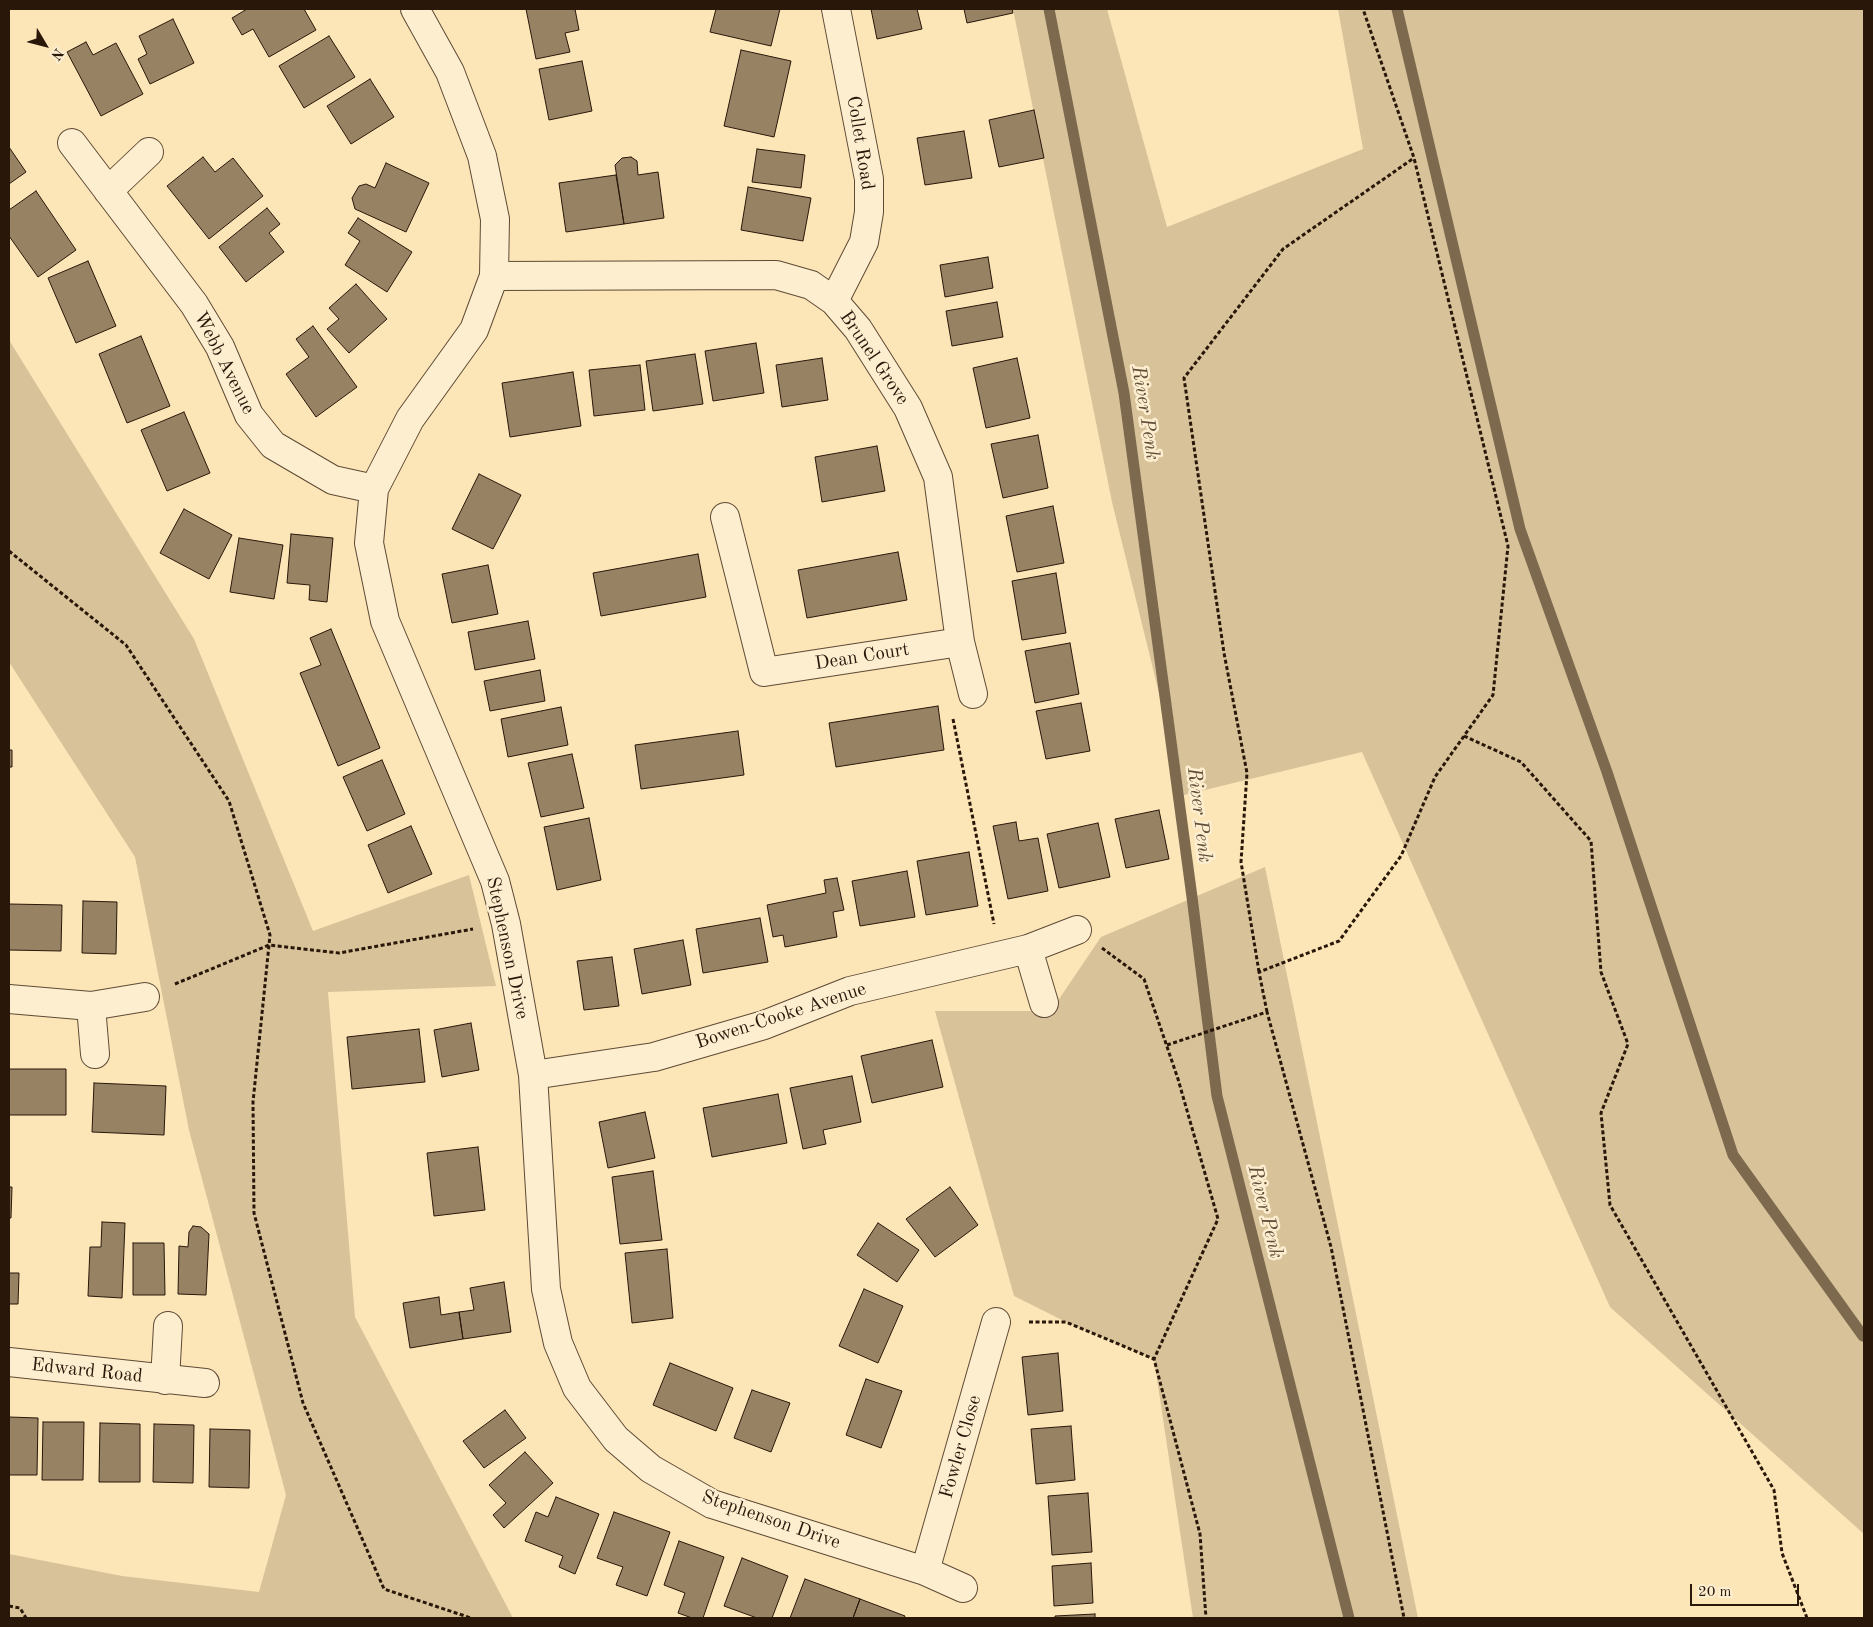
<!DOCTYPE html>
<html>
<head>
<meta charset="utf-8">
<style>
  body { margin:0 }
  #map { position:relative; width:1873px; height:1627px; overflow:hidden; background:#fce5b6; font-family:"Old Standard TT",serif }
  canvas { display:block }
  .frame { position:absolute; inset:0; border:10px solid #29170a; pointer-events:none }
  .north { position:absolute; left:20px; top:20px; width:50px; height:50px; -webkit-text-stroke:4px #fdeed0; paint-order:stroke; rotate:127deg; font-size:14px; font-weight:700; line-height:20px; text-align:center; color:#29170a }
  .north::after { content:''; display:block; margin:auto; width:18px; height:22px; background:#29170a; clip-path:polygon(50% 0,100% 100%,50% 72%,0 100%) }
  .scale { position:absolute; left:1690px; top:1584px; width:109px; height:22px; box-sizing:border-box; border:2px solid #29170a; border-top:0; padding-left:6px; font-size:15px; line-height:18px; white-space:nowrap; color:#29170a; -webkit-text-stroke:4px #fdeed0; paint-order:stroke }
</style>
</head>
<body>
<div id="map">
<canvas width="1873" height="1627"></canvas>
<div class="frame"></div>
<div class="north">N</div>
<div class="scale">20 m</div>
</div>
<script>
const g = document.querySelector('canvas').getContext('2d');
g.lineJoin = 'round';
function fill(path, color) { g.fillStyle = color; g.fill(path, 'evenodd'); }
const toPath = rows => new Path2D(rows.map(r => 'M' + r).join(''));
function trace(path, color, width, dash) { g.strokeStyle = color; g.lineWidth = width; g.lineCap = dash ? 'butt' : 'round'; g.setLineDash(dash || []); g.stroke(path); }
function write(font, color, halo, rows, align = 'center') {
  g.font = font + ' "Old Standard TT",serif'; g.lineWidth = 5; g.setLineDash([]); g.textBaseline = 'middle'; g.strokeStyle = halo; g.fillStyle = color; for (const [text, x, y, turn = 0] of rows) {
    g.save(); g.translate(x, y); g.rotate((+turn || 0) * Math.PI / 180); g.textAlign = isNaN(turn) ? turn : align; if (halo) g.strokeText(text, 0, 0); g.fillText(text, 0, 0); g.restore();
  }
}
fill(toPath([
  [1013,9,1107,9,1167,227,1363,149,1338,9,1864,9,1864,1534,1610,1307,1362,752,1184,795,1112,502],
  [9,340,194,639,313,931,469,875,496,986,328,992,355,1317,513,1618,9,1618,9,1554,122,1576,259,1592,286,1495,189,1130,135,857,9,662],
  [1265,867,1418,1618,1193,1618,1154,1359,1066,1322,1014,1296,935,1011,1051,1011,1101,937]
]), '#d8c299');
trace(toPath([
  [1049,9,1124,393,1192,897,1217,1096,1349,1618],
  [1397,9,1520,529,1607,772,1733,1155,1863,1336]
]), '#7c694e', 11);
const building = toPath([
  [247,9,304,9,316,30,269,57,253,29,242,35,232,18,247,9],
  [526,9,575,9,579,30,565,33,570,52,536,59,526,9],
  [716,9,780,9,771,46,710,32,716,9],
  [871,9,917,9,922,29,877,39,871,9],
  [964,9,1012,9,1013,13,967,23,964,9],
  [173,19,194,63,150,84,138,59,147,54,139,36,173,19],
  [329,36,355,77,304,108,279,66,329,36],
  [86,42,93,55,116,43,143,94,101,116,67,52,86,42],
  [741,50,791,61,774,137,724,126,741,50],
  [582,61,592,111,549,120,539,69,582,61],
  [370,79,394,117,351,144,327,106,370,79],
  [1034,110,1044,158,999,167,989,120,1034,110],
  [964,131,972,178,925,185,917,138,964,131],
  [9,147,26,172,9,184,9,147],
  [757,149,805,155,801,188,752,182,757,149],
  [203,157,215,172,233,158,263,196,209,239,167,186,203,157],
  [631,157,637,161,638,175,658,172,664,218,624,224,615,165,622,158,631,157],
  [386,163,429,183,406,232,355,209,352,198,359,186,366,184,375,188,386,163],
  [616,175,624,224,566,232,559,183,616,175],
  [748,187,811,198,803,241,741,230,748,187],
  [36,191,76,250,38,277,9,236,9,210,36,191],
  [267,208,280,224,269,233,284,252,246,282,219,247,267,208],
  [358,218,412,252,387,292,345,265,360,241,348,233,358,218],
  [988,257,993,288,945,297,940,265,988,257],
  [88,261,116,326,76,343,48,278,88,261],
  [356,284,387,319,349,353,327,329,339,319,329,308,356,284],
  [997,302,1003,337,952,346,946,311,997,302],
  [313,326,357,387,316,417,286,374,309,357,296,339,313,326],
  [141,336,170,406,127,423,99,354,141,336],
  [756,343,764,393,713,401,705,351,756,343],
  [695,354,703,404,653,411,646,361,695,354],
  [822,358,828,400,782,407,776,365,822,358],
  [1017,358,1030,418,986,428,973,368,1017,358],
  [640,365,645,410,594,416,589,370,640,365],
  [573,372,581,426,510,437,502,383,573,372],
  [184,412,210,473,167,491,141,430,184,412],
  [1038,435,1048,488,1003,498,991,444,1038,435],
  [877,446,885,491,822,502,815,457,877,446],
  [479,474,521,495,493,549,452,529,479,474],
  [1053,506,1064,563,1017,572,1006,516,1053,506],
  [184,509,232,535,209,579,160,553,184,509],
  [291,534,333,538,327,602,309,600,310,585,287,583,291,534],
  [239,538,283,545,274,599,230,592,239,538],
  [898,552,907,600,807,618,798,570,898,552],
  [698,554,706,597,601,616,593,573,698,554],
  [488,565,498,614,452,623,442,574,488,565],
  [1056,573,1066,633,1022,640,1012,581,1056,573],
  [528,621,535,659,475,670,468,632,528,621],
  [331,629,380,748,338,766,300,673,321,665,310,638,331,629],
  [1070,643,1079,694,1035,703,1025,651,1070,643],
  [540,670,545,701,490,711,484,681,540,670],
  [1081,703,1090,751,1046,759,1036,711,1081,703],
  [938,706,944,750,836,767,829,723,938,706],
  [561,707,568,745,508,757,501,719,561,707],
  [738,731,744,775,641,789,635,745,738,731],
  [9,750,12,750,12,767,9,767,9,750],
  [572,754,584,808,541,817,528,763,572,754],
  [382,760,405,814,367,831,343,777,382,760],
  [1159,810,1169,859,1126,868,1115,819,1159,810],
  [589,818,601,880,557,890,544,827,589,818],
  [1016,822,1019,841,1038,838,1048,891,1008,899,993,826,1016,822],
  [1098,823,1110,877,1059,888,1047,834,1098,823],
  [411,826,432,874,388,893,368,845,411,826],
  [969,852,978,906,926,915,917,861,969,852],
  [907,871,915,917,860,926,852,881,907,871],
  [837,878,844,910,833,912,837,937,785,947,783,935,773,937,767,905,826,893,824,880,837,878],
  [83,901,117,902,116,954,82,953,83,901],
  [9,904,62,905,61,951,9,950,9,904],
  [760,918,768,962,703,973,696,929,760,918],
  [683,940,691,985,642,994,634,949,683,940],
  [612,957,619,1006,584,1010,577,961,612,957],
  [471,1023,479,1070,442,1077,434,1030,471,1023],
  [419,1029,425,1082,352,1089,347,1037,419,1029],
  [932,1040,943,1087,872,1103,861,1056,932,1040],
  [9,1069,66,1069,66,1115,9,1115,9,1069],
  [852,1076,861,1122,823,1130,826,1144,803,1149,790,1088,852,1076],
  [94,1083,166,1086,164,1135,92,1132,94,1083],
  [778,1094,787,1143,712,1157,703,1108,778,1094],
  [645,1112,655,1158,608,1168,599,1122,645,1112],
  [478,1147,485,1210,434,1216,427,1153,478,1147],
  [653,1171,662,1240,620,1244,612,1177,653,1171],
  [9,1187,12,1187,11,1218,9,1218,9,1187],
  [950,1187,978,1225,935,1257,906,1219,950,1187],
  [102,1222,125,1223,122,1298,88,1296,90,1247,101,1247,102,1222],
  [878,1223,919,1250,897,1282,857,1255,878,1223],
  [193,1226,201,1227,209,1234,206,1295,178,1294,179,1246,188,1247,189,1232,193,1226],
  [133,1243,164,1243,165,1295,133,1295,133,1243],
  [667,1249,673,1318,632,1323,625,1253,667,1249],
  [9,1273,19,1273,18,1304,9,1304,9,1273],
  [504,1282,511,1332,463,1339,459,1312,474,1310,470,1288,504,1282],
  [864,1289,903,1306,878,1363,839,1346,864,1289],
  [439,1297,441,1315,459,1312,463,1339,410,1348,403,1303,439,1297],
  [1058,1353,1063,1411,1028,1415,1022,1357,1058,1353],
  [670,1363,733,1388,716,1431,653,1405,670,1363],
  [866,1379,902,1391,881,1448,846,1435,866,1379],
  [752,1390,790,1403,771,1452,734,1438,752,1390],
  [505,1410,526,1438,484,1468,463,1441,505,1410],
  [9,1417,38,1418,37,1475,9,1475,9,1417],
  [43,1422,84,1422,83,1480,42,1480,43,1422],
  [100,1423,140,1424,140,1482,99,1482,100,1423],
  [154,1424,194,1425,193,1483,153,1482,154,1424],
  [1071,1426,1075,1480,1036,1484,1031,1429,1071,1426],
  [210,1429,250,1430,249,1488,209,1487,210,1429],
  [525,1452,553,1483,504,1528,493,1515,506,1503,489,1485,525,1452],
  [1088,1493,1092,1552,1052,1555,1048,1496,1088,1493],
  [556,1497,599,1514,575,1574,559,1567,563,1556,525,1541,536,1512,548,1517,556,1497],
  [614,1512,670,1532,647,1596,616,1585,623,1567,597,1558,614,1512],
  [679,1541,724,1557,703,1618,692,1618,678,1613,685,1593,664,1585,679,1541],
  [742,1558,788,1576,772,1618,757,1618,724,1606,742,1558],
  [1091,1563,1093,1603,1054,1606,1052,1566,1091,1563],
  [805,1579,860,1599,853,1618,790,1618,805,1579],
  [860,1599,905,1616,904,1618,853,1618,860,1599],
  [1095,1614,1095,1618,1055,1618,1055,1616,1095,1614]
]);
fill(building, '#978263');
trace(building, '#29170a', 1);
const minor = toPath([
  [415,9,450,72,482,156,495,219,494,276,474,330,410,419,374,489,369,543,385,621,495,881,506,924,533,1075,546,1289,558,1343,577,1388,616,1439,651,1469,712,1504,925,1571,963,1588],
  [72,143,194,304,220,347,249,415,273,445,333,480,374,489],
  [108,191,149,152],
  [494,276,776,275,811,285,834,301,858,329,908,408,938,477,960,642,973,694],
  [834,301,864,242,869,212,869,179,836,9],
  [725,517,764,672,960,642],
  [1028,949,1044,1003],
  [9,999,91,1006,145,997],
  [91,1006,95,1054],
  [533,1075,654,1057,764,1025,850,991,1028,949,1077,930],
  [9,1362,205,1383],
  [165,1380,168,1326],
  [925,1571,996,1322]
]);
trace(minor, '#5e4a35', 30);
trace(toPath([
  [9,551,126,645,229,801,270,935,253,1102,254,1213,303,1403,384,1589,471,1618],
  [953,719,994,924],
  [1464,736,1521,762,1591,841,1601,972,1628,1044,1601,1113,1610,1205,1774,1490,1782,1553,1807,1618],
  [1102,948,1144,979,1178,1079,1218,1219,1154,1359,1200,1534,1206,1618],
  [1259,972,1241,862,1247,773,1224,653,1184,378,1283,249,1414,158],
  [175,984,269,945,339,953,473,929],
  [1267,1012,1259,972,1339,941,1401,856,1435,777,1493,695,1508,546,1414,158,1363,9],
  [1167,1045,1267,1012,1331,1247,1404,1618],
  [1029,1322,1066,1322,1154,1359],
  [9,1606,20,1608,26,1618]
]), '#29170a', 3, [4, 2.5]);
trace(minor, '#fdeed0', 28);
write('19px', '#29170a', '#fdeed0', [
  ["Collet Road",860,143,81],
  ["Brunel Grove",874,358,56],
  ["Webb Avenue",224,363,63],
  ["Dean Court",862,657,-9],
  ["Stephenson Drive",507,948,78],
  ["Bowen-Cooke Avenue",781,1016,-18],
  ["Edward Road",87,1371,6],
  ["Fowler Close",961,1447,-74],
  ["Stephenson Drive",771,1520,19]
]);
write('italic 20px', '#614d38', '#fdeed0', [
  ["River Penk",1145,413,81],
  ["River Penk",1199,815,83],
  ["River Penk",1265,1212,76]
]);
</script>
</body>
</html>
